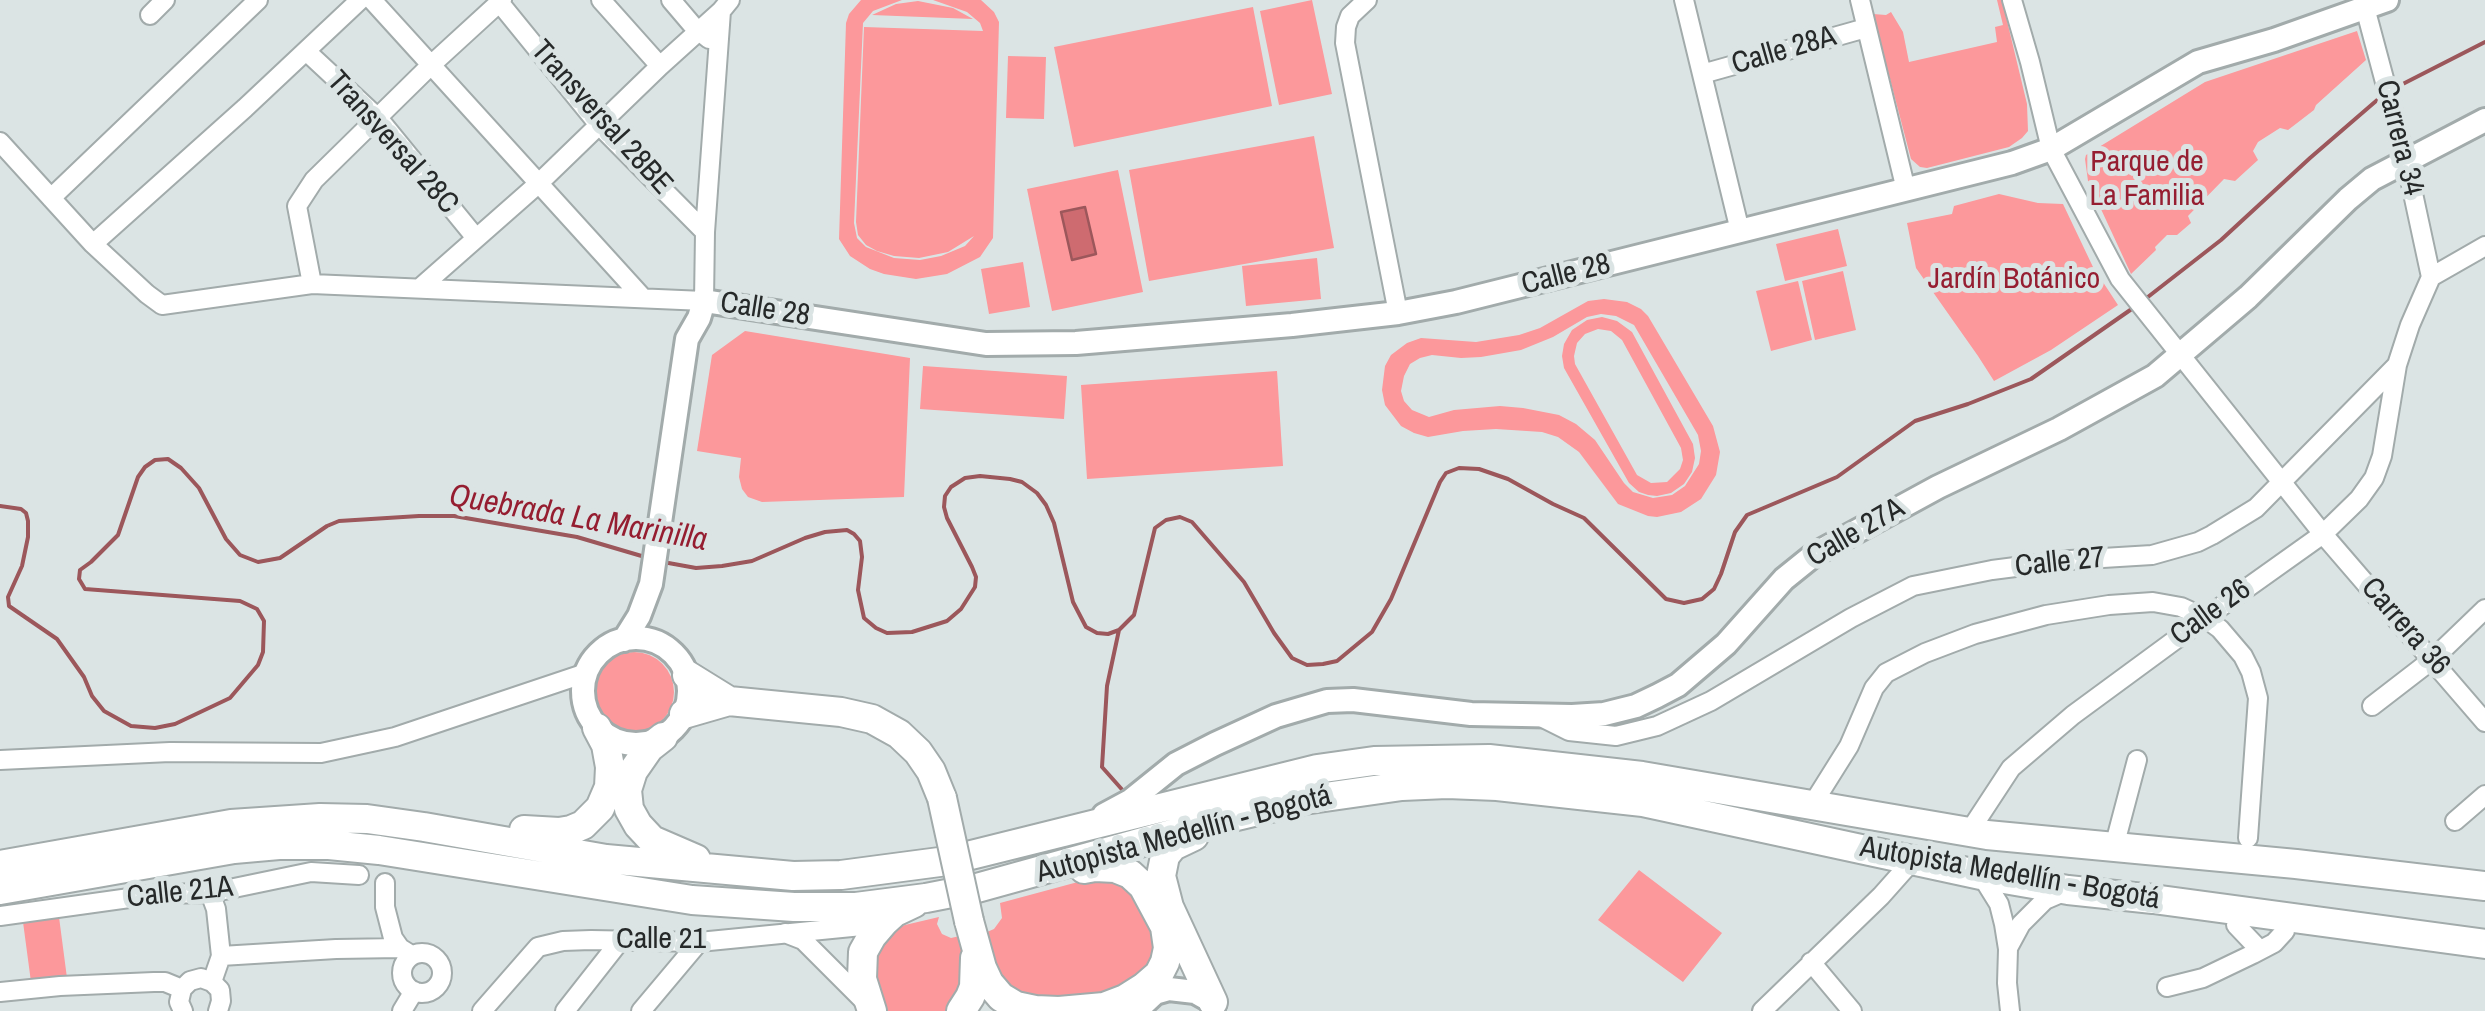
<!DOCTYPE html>
<html>
<head>
<meta charset="utf-8">
<style>
  body { margin:0 }
  canvas { display:block; background:#dbe4e4 }
</style>
</head>
<body>
<canvas width="2485" height="1011"></canvas>
<script>
const g = document.querySelector('canvas').getContext('2d');
g.lineJoin = 'round';
function fill(path, color) { g.fillStyle = color; g.fill(path, 'evenodd'); }
const toPath = rows => new Path2D(rows.map(r => 'M' + r).join(''));
function trace(path, color, width, dash) { g.strokeStyle = color; g.lineWidth = width; g.lineCap = dash ? 'butt' : 'round'; g.setLineDash(dash || []); g.stroke(path); }
function write(font, color, halo, rows, align = 'center') {
  g.font = font + ' "Archivo Narrow",sans-serif'; g.lineWidth = 10; g.setLineDash([]); g.textBaseline = 'middle'; g.strokeStyle = halo; g.fillStyle = color; for (const [text, x, y, turn = 0] of rows) {
    g.save(); g.translate(x, y); g.rotate((+turn || 0) * Math.PI / 180); g.textAlign = isNaN(turn) ? turn : align; if (halo) g.strokeText(text, 0, 0); g.fillText(text, 0, 0); g.restore();
  }
}
fill(toPath([
  [861,0,902,0,873,11,863,23,854,223,857,238,866,247,894,258,920,260,941,256,965,246,974,236,948,252,919,258,894,256,877,251,866,245,858,235,856,222,864,27,983,31,980,23,967,12,933,0,981,0,994,12,999,22,993,238,980,257,947,274,916,279,884,274,870,269,850,256,839,239,846,23,849,14],
  [1312,0,1332,94,1279,105,1260,11],
  [1997,0,2002,0,2027,104,2028,131,2022,138,2009,147,1927,168,1920,167,1911,159,1873,14,1886,15,1891,12,1903,32,1909,62,1997,42,1995,27,2003,25],
  [918,1,953,8,973,19,872,15,896,4],
  [1253,7,1272,106,1074,147,1054,47],
  [2357,31,2366,60,2316,105,2314,110,2288,130,2280,128,2258,142,2253,151,2258,160,2235,181,2224,179,2188,216,2191,223,2177,235,2167,235,2155,247,2156,250,2131,274,2088,181,2085,159,2086,155,2205,82],
  [1008,56,1046,57,1044,119,1006,118],
  [1314,136,1334,248,1149,281,1129,170],
  [1118,170,1143,292,1052,311,1027,189],
  [1999,194,2038,203,2063,204,2093,267,2118,305,2051,350,1994,381,1978,356,1916,268,1907,223,1952,214,1954,206],
  [1838,229,1847,266,1785,281,1776,244],
  [1317,258,1321,299,1246,306,1242,266],
  [1023,262,1030,307,989,314,981,269],
  [1843,271,1856,330,1815,340,1802,281],
  [1798,281,1812,340,1771,351,1756,291],
  [1604,299,1627,302,1641,309,1648,316,1713,426,1720,452,1716,475,1701,499,1681,512,1657,517,1648,516,1618,504,1579,452,1558,437,1542,432,1496,429,1463,431,1428,437,1414,433,1401,426,1385,405,1382,390,1385,366,1391,355,1407,343,1421,338,1476,342,1519,335,1540,328,1588,301],
  [1601,314,1616,316,1634,325,1698,435,1701,451,1699,464,1685,486,1672,495,1653,498,1633,492,1624,483,1595,440,1576,424,1559,415,1523,408,1500,406,1454,410,1429,417,1412,410,1404,401,1401,391,1404,376,1410,364,1420,358,1432,355,1461,358,1481,357,1521,350,1553,337,1587,317],
  [1602,317,1617,321,1632,332,1693,444,1695,458,1692,472,1684,484,1671,493,1657,496,1648,495,1639,492,1629,483,1564,368,1562,356,1564,344,1572,330,1587,320],
  [1598,329,1611,331,1622,340,1681,448,1683,460,1680,469,1667,482,1651,483,1637,475,1575,364,1574,356,1577,343,1585,334],
  [745,331,910,358,904,497,762,502,748,497,742,489,739,477,741,458,697,451,712,355],
  [923,366,1067,376,1064,419,920,409],
  [1277,371,1283,466,1087,479,1081,385],
  '594 692a40 40 0 1 1 80 0a40 40 0 1 1-80 0Z',
  [1639,870,1722,933,1683,982,1598,920],
  [1089,879,1117,882,1126,887,1148,907,1158,957,1126,988,1080,1002,1021,995,999,976,987,932,994,929,1002,918,1000,903],
  [59,917,67,978,31,982,23,922],
  [939,917,937,924,942,934,951,938,960,936,970,964,952,1011,882,1011,874,998,875,947,887,932,905,925]
]), '#fc989b');
const water = toPath([
  [1085,207,1096,254,1072,260,1061,212,1085,207]
]);
fill(water, '#ce6b70');
trace(water, '#9c575b', 2.5);
trace(toPath([
  [2391,90,2485,42],
  [2144,300,2221,240,2310,158,2383,95],
  [0,506,21,509,26,513,28,521,28,537,22,566,8,597,9,606,57,639,84,677,92,696,104,711,131,726,155,728,175,724,230,698,258,665,263,652,264,621,257,609,240,601,85,589,79,579,80,570,91,562,118,535,138,477,145,467,155,460,168,459,181,468,199,488,226,539,240,555,258,562,280,558,327,526,339,521,419,516,454,516,577,537,645,557],
  [663,562,696,568,722,566,752,561,805,538,825,532,847,530,854,534,860,541,862,557,858,590,864,618,876,628,887,633,912,632,947,621,961,609,975,587,976,577,972,567,947,518,944,507,945,496,951,487,965,478,980,476,1010,479,1022,482,1037,493,1046,505,1054,523,1073,602,1086,627,1097,633,1108,634,1119,630,1134,615,1155,528,1166,520,1180,517,1192,522,1244,582,1274,633,1292,658,1307,665,1323,664,1337,661,1372,632,1391,599,1440,482,1446,473,1459,468,1479,469,1508,479,1553,504,1584,518,1666,599,1684,603,1702,599,1714,589,1721,574,1735,532,1747,515,1837,477,1915,421,1968,404,2031,379,2136,306],
  [1119,630,1107,686,1102,767,1126,794]
]), '#9c575b', 4);
const minor = toPath([
  [372,0,643,298],
  [601,0,660,66],
  [671,0,694,27,709,39],
  [1367,0,1350,16,1346,27,1345,43,1398,313],
  [1684,0,1740,231],
  [1860,0,1906,190],
  [2012,0,2030,62,2051,149,2120,279,2323,534,2485,722],
  [2363,0,2406,161,2431,277],
  [499,2,599,125,705,232],
  [150,15,165,0],
  [306,51,378,118,476,238],
  [1702,74,1866,28],
  [0,142,93,244,147,294,162,305,312,284,704,301,705,232,721,11],
  [51,198,258,0],
  [93,244,245,108,360,0],
  [312,284,297,206,314,180,431,65,502,0],
  [421,287,538,184,660,66,721,11,730,0],
  [2372,706,2433,659,2485,609],
  [1543,718,1569,731,1616,736,1657,726,1711,701,1851,618,1913,586,1992,570,2070,560,2152,555,2198,542,2212,535,2256,508,2397,365,2410,325,2431,277,2485,246],
  [0,760,170,752,321,753,395,737,586,673],
  [1812,805,1849,746,1874,688,1886,673,1925,653,1975,634,2046,615,2109,605,2153,602,2181,607,2205,618,2220,629,2243,656,2251,672,2258,698,2248,838],
  [2455,821,2485,795],
  [1969,832,2011,768,2073,715,2205,618,2323,534,2359,499,2374,478,2382,456,2397,365],
  [2114,847,2137,760],
  [1981,875,1999,904,2004,924,2008,949,2007,983,2010,1011],
  [385,883,385,907,393,938,400,948,408,953],
  [210,893,216,909,221,956,212,982],
  [0,916,158,894,210,893,311,872,359,875],
  [785,933,803,940,866,1003],
  [2008,948,2021,924,2045,900,2066,891],
  '402 973a20 20 0 1 1 40 0a20 20 0 1 1-40 0Z',
  [2253,954,2274,943,2285,931],
  [221,956,336,949,400,948],
  [1811,962,1852,1011],
  [2167,987,2203,978,2253,954,2255,945,2236,925],
  [0,992,60,986,154,982,165,982,182,989],
  [183,1011,179,1002,182,989,190,981,201,978,212,982,220,990,221,1001,218,1011],
  [402,1011,414,991],
  [482,1011,538,947,563,941,591,940,699,942,862,926,885,916],
  [565,1011,620,941],
  [641,1011,699,942],
  [1762,1011,1881,896,1913,860]
]);
const major = toPath([
  '583 691a53 53 0 1 1 106 0a53 53 0 1 1-106 0Z',
  [624,640,639,616,651,584,687,339,699,318,704,301,986,344,1076,343,1292,325,1398,313,1456,302,2012,163,2051,149,2198,62,2274,40,2387,0],
  [1104,815,1130,801,1176,764,1215,744,1276,716,1327,701,1353,700,1471,714,1572,716,1604,714,1636,706,1657,696,1678,685,1726,644,1784,579,1815,554,1938,487,2059,429,2155,376,2248,297,2348,199,2372,179,2485,120],
  [1139,1008,1155,993,1169,989,1195,992,1213,1002,1214,1005]
]);
const highway = toPath([
  [687,675,729,701],
  [684,714,729,701,841,712,872,719,899,734,918,752,931,771,942,798],
  [663,737,649,748,633,771,627,790,629,809,638,825,652,840,696,859],
  [524,830,559,832,571,830,583,825,600,808,609,787,610,767,606,745,597,728],
  [1194,836,1173,846,1165,856,1161,876,1169,907,1213,1002],
  [0,865,231,824,320,818,367,819,424,827,606,859,793,876,841,875,947,861,1317,769,1374,761,1489,759,1642,776,1987,835,2296,864,2485,886],
  [1084,869,1095,867,1115,868,1130,874,1143,886,1165,927,1168,948,1165,962,1159,974,1144,987,1136,1011],
  [0,890,234,849,279,845,329,845,379,850,692,900,794,907,856,907,926,898,977,888,1233,817,1304,800,1402,786,1447,784,1497,786,1643,802,1981,875,2068,890,2153,899,2485,944],
  [969,921,982,968,989,983,1001,997,1016,1006,1035,1010,1059,1011,1104,1007,1125,999,1144,987],
  [872,1011,862,979,863,952,872,936,884,922,895,912,914,903],
  [961,1011,970,997,974,987,975,958]
]);
trace(minor, '#a2abab', 22);
trace(major, '#a2abab', 28);
trace(highway, '#a2abab', 32);
trace(minor, '#fff', 18);
trace(major, '#fff', 22);
trace(highway, '#fff', 28);
const highwayBridge = toPath([
  [942,798,969,921]
]);
trace(highwayBridge, '#a2abab', 32, []);
trace(highwayBridge, '#fff', 28);
write('30px', '#262929', '#dbe4e4', [
  ["Calle 28A",1784,51,-16],
  ["Transversal 28BE",601,118,48],
  ["Carrera 34",2399,138,76],
  ["Transversal 28C",392,143,48],
  ["Calle 28",1566,275,-14],
  ["Calle 28",765,310,9],
  ["Calle 27A",1856,533,-30],
  ["Calle 27",2060,563,-6],
  ["Calle 26",2211,613,-36],
  ["Carrera 36",2405,627,49],
  ["Autopista Medellín - Bogotá",1184,835,-15],
  ["Autopista Medellín - Bogotá",2010,874,10],
  ["Calle 21A",180,893,-6],
  ["Calle 21",661,940]
]);
write('30px', '#961e31', '#dbe4e4', [
  ["Parque de",2147,163],
  ["La Familia",2147,197],
  ["Jardín Botánico",2014,280]
]);
write('italic 32px', '#951d30', '#dbe4e4', [
  ["Quebrada La Marinilla",578,519,10]
]);
</script>
</body>
</html>
